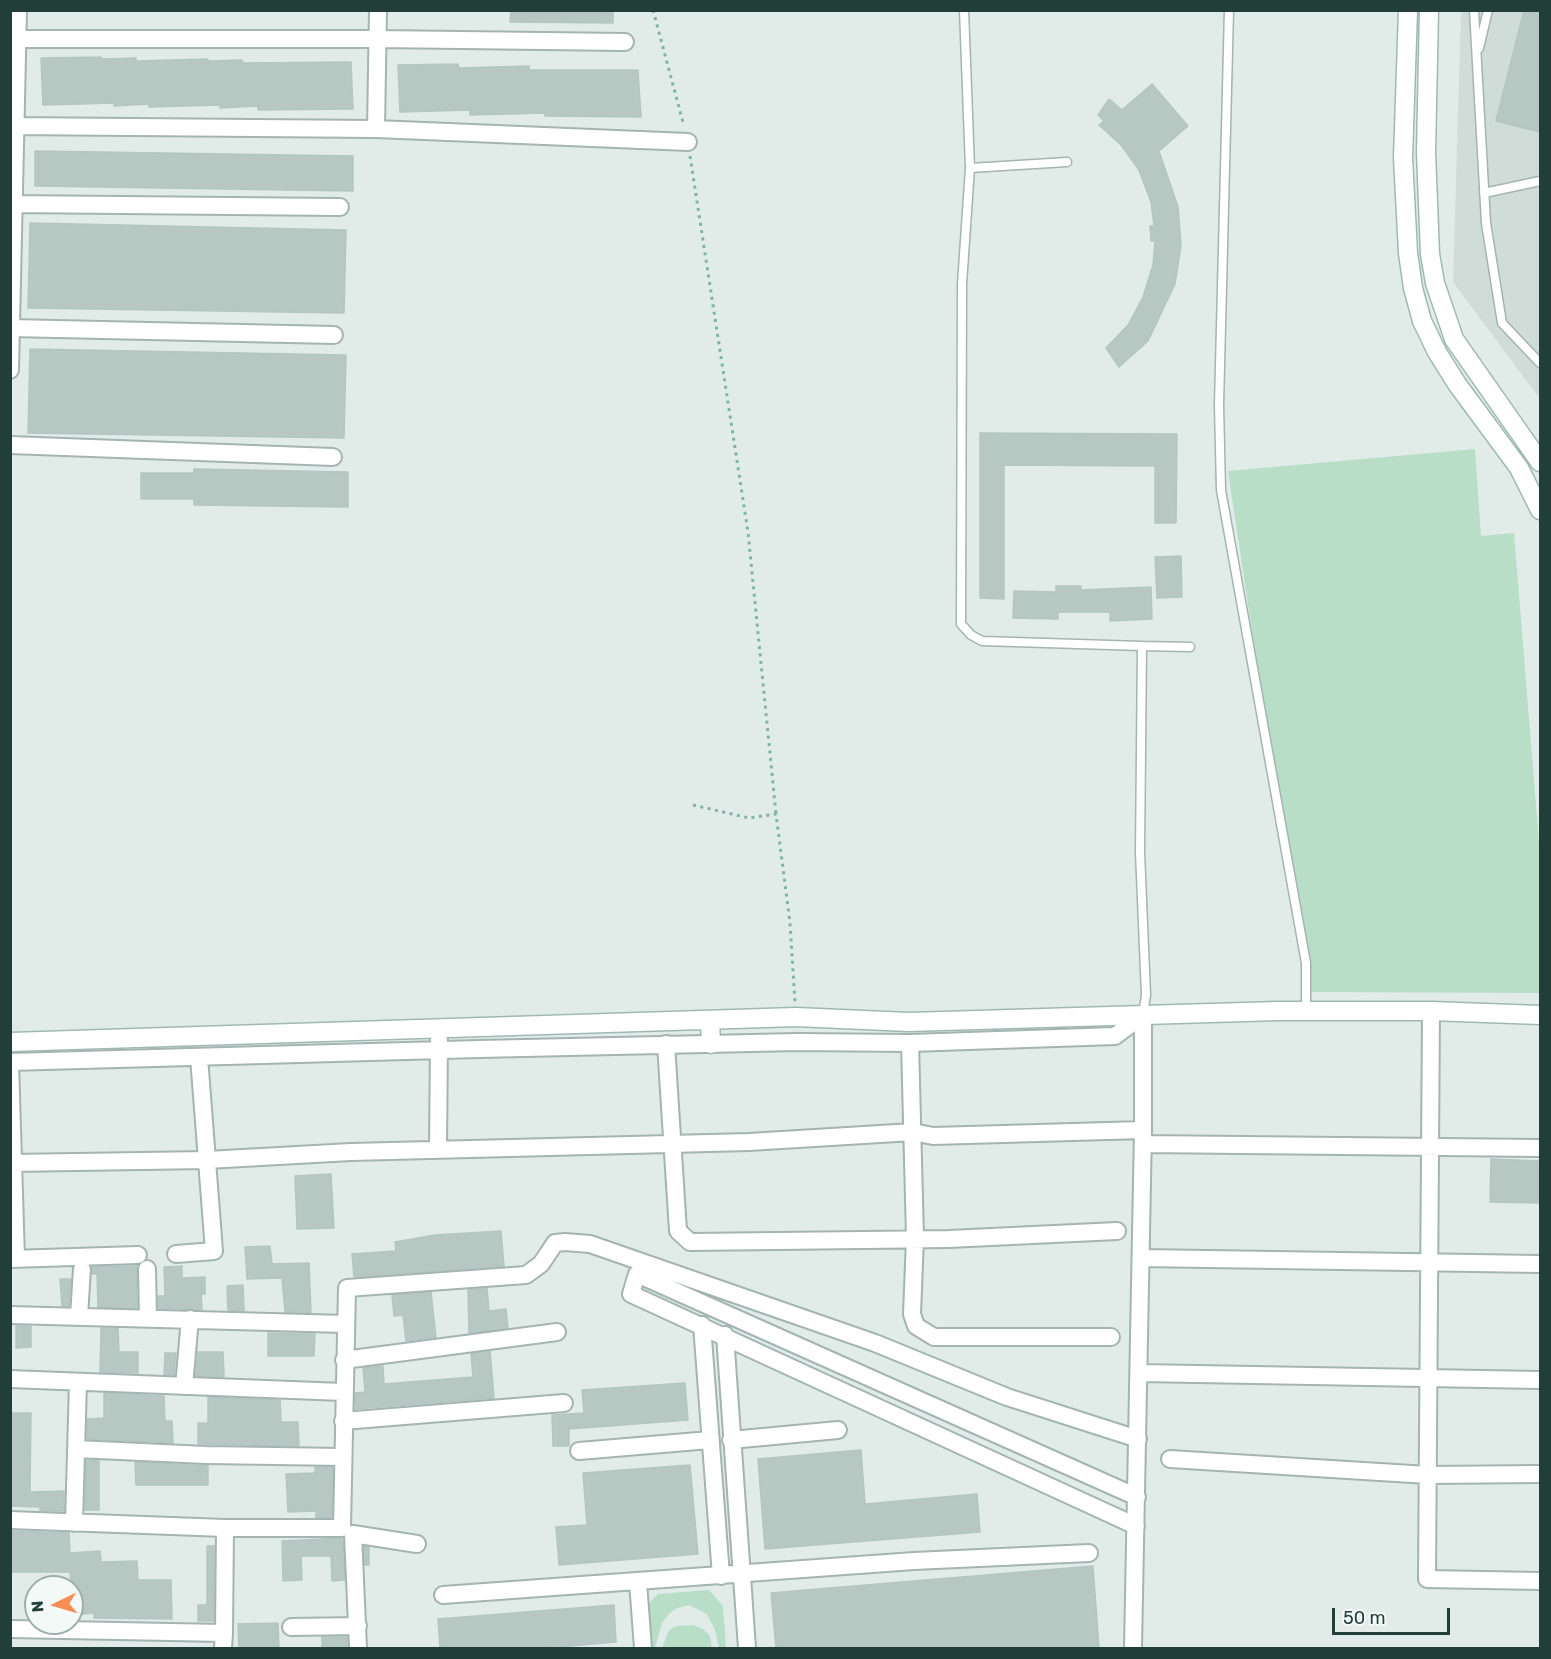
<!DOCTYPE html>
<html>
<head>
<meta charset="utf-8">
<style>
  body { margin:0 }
  #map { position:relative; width:1551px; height:1659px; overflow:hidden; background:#e1ece9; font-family:Rubik,sans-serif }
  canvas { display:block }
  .frame { position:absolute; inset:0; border:12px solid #213e39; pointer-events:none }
  .north { position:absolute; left:24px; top:1575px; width:60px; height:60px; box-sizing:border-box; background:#f2f9f6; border:2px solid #9eaeaa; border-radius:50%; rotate:265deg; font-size:16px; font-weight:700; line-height:24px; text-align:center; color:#213e39 }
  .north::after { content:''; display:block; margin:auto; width:21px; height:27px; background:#f78e55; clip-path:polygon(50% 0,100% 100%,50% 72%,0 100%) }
  .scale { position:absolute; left:1332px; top:1608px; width:118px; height:27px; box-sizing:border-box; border:3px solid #213e39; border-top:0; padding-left:8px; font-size:18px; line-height:21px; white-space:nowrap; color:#213e39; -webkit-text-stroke:4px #f2f9f6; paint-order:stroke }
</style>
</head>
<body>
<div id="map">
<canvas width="1551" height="1659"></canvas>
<div class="frame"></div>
<div class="north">N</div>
<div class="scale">50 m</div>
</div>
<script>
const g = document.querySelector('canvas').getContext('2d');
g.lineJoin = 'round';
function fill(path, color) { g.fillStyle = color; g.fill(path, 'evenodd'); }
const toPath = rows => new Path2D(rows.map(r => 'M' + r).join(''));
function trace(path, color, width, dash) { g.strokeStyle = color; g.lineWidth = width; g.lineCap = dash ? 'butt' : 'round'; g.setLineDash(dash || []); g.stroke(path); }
fill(toPath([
  [1461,11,1540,11,1540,399,1453,282]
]), '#cfdcd8');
fill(toPath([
  [1475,449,1481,536,1514,533,1540,855,1540,993,1306,992,1228,471],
  [709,1590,723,1606,726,1648,719,1648,715,1630,707,1614,689,1605,677,1608,669,1614,662,1623,655,1648,647,1648,647,1605,658,1594],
  [693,1625,703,1629,710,1636,712,1648,662,1648,669,1630,677,1626]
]), '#b9dec7');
const building = toPath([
  [511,10,613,10,613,23,510,22,511,10],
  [1524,10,1540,10,1540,132,1496,121,1524,10],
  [101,57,102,59,136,58,136,61,208,59,208,61,242,60,243,63,351,62,353,109,258,110,258,106,220,108,220,105,149,107,149,104,114,106,114,103,43,105,41,58,101,57],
  [458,64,459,68,529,66,529,70,638,70,641,117,545,116,545,113,470,115,470,110,400,112,398,65,458,64],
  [1152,84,1188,126,1159,151,1178,207,1181,246,1175,284,1148,341,1119,367,1106,348,1128,325,1143,297,1153,265,1155,241,1151,241,1150,226,1154,226,1151,202,1139,170,1121,145,1099,125,1104,121,1098,115,1109,99,1122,110,1152,84],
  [35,151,353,156,353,191,35,186,35,151],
  [30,223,346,230,344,313,28,308,30,223],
  [30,349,346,355,344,438,28,433,30,349],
  [980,433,1177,434,1176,523,1155,523,1155,466,1004,465,1004,599,980,598,980,433],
  [194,469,348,472,348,507,194,505,194,499,141,499,141,473,194,473,194,469],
  [1181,556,1182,597,1157,598,1155,557,1181,556],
  [1056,586,1081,586,1081,590,1151,587,1152,619,1110,621,1110,612,1058,612,1058,619,1013,618,1014,591,1056,592,1056,586],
  [1491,1159,1540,1161,1540,1203,1490,1202,1491,1159],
  [331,1174,334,1228,297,1229,295,1176,331,1174],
  [501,1231,504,1266,354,1277,352,1254,396,1251,395,1242,435,1235,501,1231],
  [270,1246,272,1264,309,1263,311,1313,285,1312,282,1278,247,1279,245,1247,270,1246],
  [137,1266,137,1308,98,1307,97,1274,92,1274,92,1267,137,1266],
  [182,1266,182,1278,205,1277,205,1294,201,1294,202,1310,158,1308,158,1296,165,1296,164,1267,182,1266],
  [60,1279,71,1279,69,1306,62,1306,60,1279],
  [243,1285,244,1311,228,1310,227,1286,243,1285],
  [487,1288,489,1311,506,1309,508,1328,469,1333,468,1290,487,1288],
  [431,1292,436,1337,406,1341,403,1315,394,1316,392,1295,431,1292],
  [16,1326,31,1326,31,1347,16,1348,16,1326],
  [101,1328,118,1328,119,1352,138,1352,138,1373,100,1372,101,1328],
  [268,1333,315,1334,314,1356,268,1356,268,1333],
  [490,1351,494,1398,355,1409,355,1393,365,1392,363,1368,383,1366,384,1384,473,1377,471,1354,490,1351],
  [198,1352,223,1352,224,1377,195,1376,198,1352],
  [165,1353,176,1353,174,1375,164,1375,165,1353],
  [685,1383,688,1420,569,1429,569,1446,553,1446,552,1415,584,1413,582,1390,685,1383],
  [104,1393,164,1396,165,1421,172,1421,173,1443,87,1439,87,1419,104,1418,104,1393],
  [208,1397,280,1400,281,1422,298,1422,299,1446,198,1444,198,1423,208,1423,208,1397],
  [11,1413,31,1413,30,1492,64,1491,64,1511,40,1511,40,1507,10,1506,11,1413],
  [861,1450,865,1504,977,1494,980,1532,765,1549,758,1459,861,1450],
  [86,1460,99,1461,99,1510,85,1510,86,1460],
  [135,1462,208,1466,208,1485,136,1485,135,1462],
  [690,1465,698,1554,559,1565,556,1527,587,1525,583,1473,690,1465],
  [315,1467,333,1467,332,1518,316,1518,316,1511,288,1512,286,1474,315,1473,315,1467],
  [10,1531,69,1533,70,1553,100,1551,101,1562,137,1561,138,1580,171,1580,172,1619,94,1618,94,1613,73,1615,70,1572,10,1572,10,1531],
  [343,1538,345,1580,332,1581,331,1556,301,1556,302,1580,283,1581,282,1541,343,1538],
  [207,1546,214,1546,214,1621,198,1621,198,1605,207,1605,207,1546],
  [364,1546,369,1547,369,1565,365,1565,364,1546],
  [1093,1566,1099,1648,776,1648,771,1593,1093,1566],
  [614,1605,616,1642,548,1648,440,1648,438,1619,614,1605],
  [278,1623,279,1648,239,1648,238,1624,278,1623],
  [322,1637,347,1637,347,1648,322,1648,322,1637]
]);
fill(building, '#b7c7c2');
trace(building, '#b4c6c1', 1.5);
const lane = toPath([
  [964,10,970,168],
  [1229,10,1219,405,1221,490,1306,963,1306,1012],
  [1474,10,1486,223,1502,323,1540,363],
  [1479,48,1488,10],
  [1067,162,970,168,962,284,961,624,971,635,982,641,1142,646,1140,852,1146,995,1143,1015],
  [1484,193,1540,181],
  [1142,646,1190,647]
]);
const street = toPath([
  [17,39,378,39,625,42],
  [10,126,376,129,378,10],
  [376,129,688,142],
  [10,204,340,207],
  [10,328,334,335],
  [10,370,18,10],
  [10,445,333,457],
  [1431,1011,1427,1579,1540,1581],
  [910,1043,915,1238,912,1314,916,1326,934,1337,1111,1337],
  [666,1044,678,1231,690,1242,949,1239,1117,1231],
  [10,1062,479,1049,797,1042,910,1043,1115,1036,1143,1015],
  [10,1063,16,1259],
  [1143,1144,1540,1148],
  [438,1150,439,1040],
  [10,1163,207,1160,351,1152,749,1142,913,1132,933,1136,1143,1130],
  [176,1254,214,1251,199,1057],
  [1141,1258,1540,1264],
  [10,1259,138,1255],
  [147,1269,148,1318],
  [10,1315,345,1324],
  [79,1316,82,1269],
  [702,1325,721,1576],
  [725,1335,747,1648],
  [344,1360,557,1332],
  [1139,1373,1540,1380],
  [10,1379,343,1392],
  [184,1386,190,1319],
  [343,1421,564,1403],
  [731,1440,838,1430],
  [76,1449,206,1455,343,1457],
  [579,1451,710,1440],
  [1170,1459,1428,1475,1540,1474],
  [10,1520,225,1528,224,1633],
  [74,1523,78,1382],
  [1136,1526,631,1294,637,1274,1137,1497],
  [225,1528,342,1528,347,1288,526,1275,541,1264,555,1243,565,1242,590,1244,875,1343,1007,1397,1138,1439],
  [638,1582,643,1648],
  [443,1595,914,1561,1089,1553],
  [291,1627,358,1626],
  [10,1629,224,1633,223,1648],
  [358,1648,353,1534,417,1544],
  [1133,1648,1143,1130,1143,1015]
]);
const secondary = toPath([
  [1408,10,1403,158,1408,253,1413,288,1422,321,1437,352,1457,384,1519,468,1540,510],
  [1429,10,1426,152,1430,254,1435,283,1454,339,1540,462],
  [710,1020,711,1044],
  [10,1042,796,1017,909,1022,1278,1011,1431,1011,1540,1015]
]);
trace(lane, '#a4b4b1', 11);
trace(street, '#a4b4b1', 20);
trace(secondary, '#9fb9b2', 21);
trace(toPath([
  [653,10,684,126],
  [690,156,748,532,776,814],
  [693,805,749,818,776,814,790,923,795,1003]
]), '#81b1a7', 3, [3, 4.5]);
trace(lane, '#fff', 8);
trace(street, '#fff', 16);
trace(secondary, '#fff', 18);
</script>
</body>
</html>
